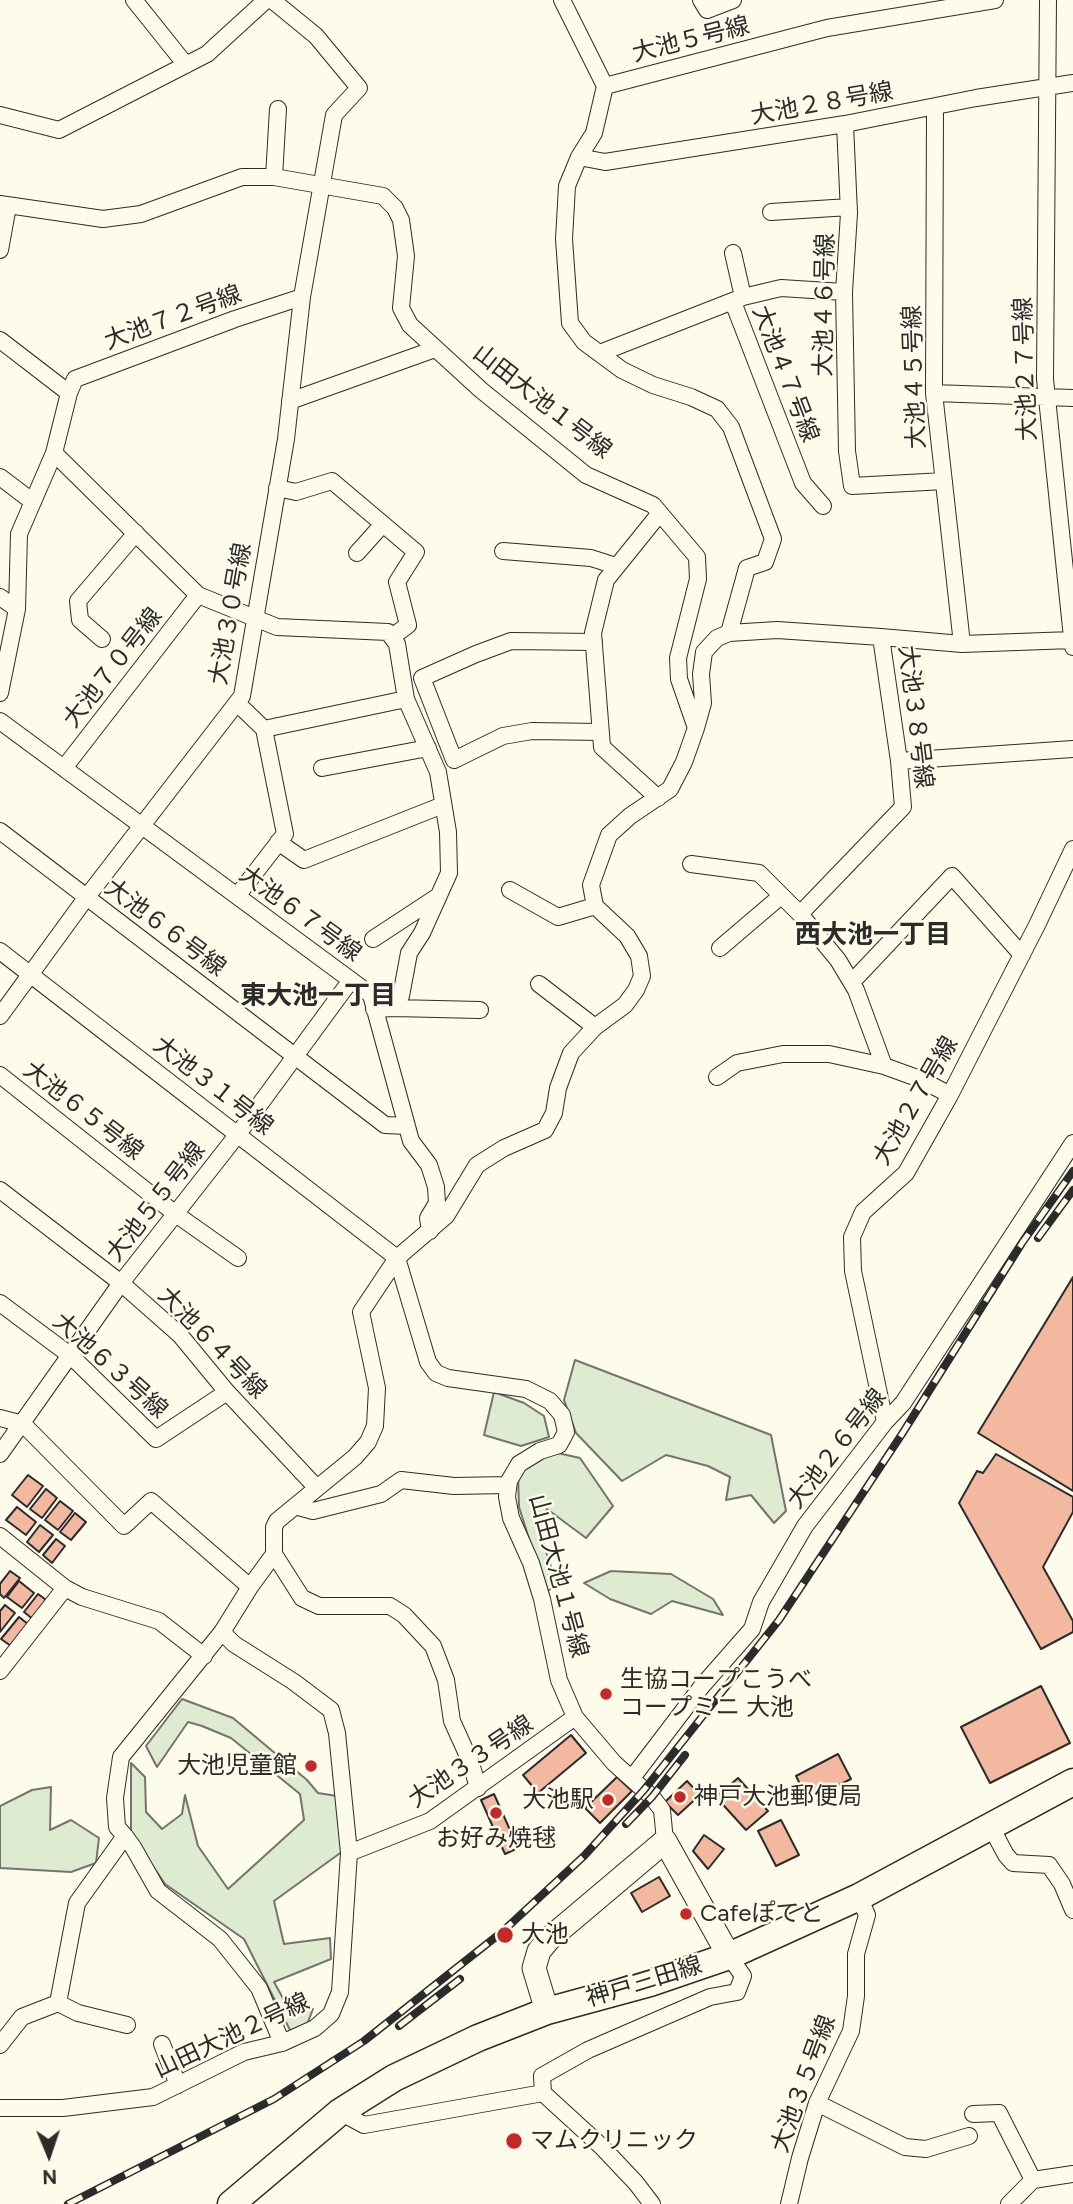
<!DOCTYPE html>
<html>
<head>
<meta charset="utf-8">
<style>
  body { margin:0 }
  #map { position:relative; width:1073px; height:2204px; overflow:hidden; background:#fdfbea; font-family:Figtree,sans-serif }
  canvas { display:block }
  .north { position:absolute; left:14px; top:2120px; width:70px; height:70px; -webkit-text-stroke:5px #fdfbea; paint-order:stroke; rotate:178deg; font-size:19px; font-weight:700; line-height:28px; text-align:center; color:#2b2b2b }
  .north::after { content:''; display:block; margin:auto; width:24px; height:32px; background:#2b2b2b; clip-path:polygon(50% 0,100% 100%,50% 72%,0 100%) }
</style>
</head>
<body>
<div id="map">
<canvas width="1073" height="2204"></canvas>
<div class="north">N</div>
</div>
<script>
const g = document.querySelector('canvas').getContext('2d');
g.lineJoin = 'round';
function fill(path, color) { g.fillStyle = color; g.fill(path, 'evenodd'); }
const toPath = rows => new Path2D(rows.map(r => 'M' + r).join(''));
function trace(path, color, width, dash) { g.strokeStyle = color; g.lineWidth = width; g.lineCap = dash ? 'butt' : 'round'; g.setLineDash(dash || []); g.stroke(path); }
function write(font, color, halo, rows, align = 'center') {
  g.font = font + ' Figtree,"Noto Sans JP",sans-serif'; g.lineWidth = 5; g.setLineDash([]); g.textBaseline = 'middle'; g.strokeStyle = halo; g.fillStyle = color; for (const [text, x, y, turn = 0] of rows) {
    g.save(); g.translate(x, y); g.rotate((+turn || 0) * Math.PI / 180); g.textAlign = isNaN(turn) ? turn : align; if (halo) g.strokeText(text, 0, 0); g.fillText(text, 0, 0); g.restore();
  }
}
const green = toPath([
  [575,1360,771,1435,786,1511,774,1523,751,1495,726,1500,730,1477,708,1466,666,1455,622,1481,576,1433,564,1400,575,1360],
  [494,1392,524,1403,544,1416,549,1437,521,1446,484,1435,494,1392],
  [553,1452,580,1458,613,1506,586,1538,547,1509,539,1530,557,1585,546,1592,519,1507,518,1474,553,1452],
  [611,1571,671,1574,713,1599,723,1615,672,1601,651,1614,610,1599,584,1583,611,1571],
  [182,1699,233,1718,307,1780,318,1793,337,1796,343,1851,274,1901,284,1944,330,1938,331,1959,274,1982,289,2009,313,2009,306,2027,292,2034,244,1939,165,1884,131,1834,131,1763,145,1777,146,1812,162,1829,182,1814,185,1795,198,1846,228,1889,304,1820,300,1794,231,1738,202,1726,188,1722,157,1767,146,1746,182,1699],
  [51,1787,50,1830,71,1820,99,1838,96,1863,71,1872,0,1868,0,1806,32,1790,51,1787]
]);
fill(green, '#deebd1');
trace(green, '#74746e', 2);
const building = toPath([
  [1073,1277,1073,1491,978,1433,1073,1277],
  [996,1454,1073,1497,1073,1512,1043,1567,1073,1621,1073,1632,1041,1649,959,1503,977,1471,983,1473,996,1454],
  [28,1475,43,1486,27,1507,12,1495,28,1475],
  [46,1489,57,1498,42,1518,30,1509,46,1489],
  [60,1501,73,1511,58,1530,45,1520,60,1501],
  [17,1507,36,1522,26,1535,6,1520,17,1507],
  [75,1513,86,1522,71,1540,60,1532,75,1513],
  [40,1525,53,1535,39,1552,27,1542,40,1525],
  [56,1539,65,1546,52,1563,43,1555,56,1539],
  [10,1571,20,1578,4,1598,0,1594,0,1584,10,1571],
  [19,1581,34,1593,22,1608,7,1597,19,1581],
  [38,1594,49,1602,34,1620,24,1612,38,1594],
  [5,1605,15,1613,0,1632,0,1611,5,1605],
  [19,1617,28,1624,11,1646,1,1639,19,1617],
  [1041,1686,1070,1743,990,1783,961,1727,1041,1686],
  [571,1735,586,1753,538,1793,523,1775,571,1735],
  [838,1754,851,1779,808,1800,796,1776,838,1754],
  [617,1777,632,1791,600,1823,585,1808,617,1777],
  [738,1778,768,1811,746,1830,716,1797,738,1778],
  [687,1781,700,1795,678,1815,665,1802,687,1781],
  [494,1794,518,1848,505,1854,481,1800,494,1794],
  [781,1820,799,1855,776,1866,758,1831,781,1820],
  [704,1835,724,1849,708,1869,693,1851,704,1835],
  [659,1877,670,1896,642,1912,631,1893,659,1877]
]);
fill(building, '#f2b8a0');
trace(building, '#2b2b2b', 2);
const street = toPath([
  [134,0,186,65],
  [562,0,605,86,594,133,579,157,567,186,564,239,570,323,584,342,622,370,653,385,691,397,717,409,731,427,773,539,765,562,747,568,729,633],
  [701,0,707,10,733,0],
  [1048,0,1045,379,1073,647],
  [605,86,827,28,995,0],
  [935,108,934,393,962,644],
  [0,115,59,130,207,54,266,0],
  [845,124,849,213,844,292,847,451,852,486,944,481],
  [579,157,605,162,845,124,976,98,1073,83],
  [274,177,278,109],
  [0,204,103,219,141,214,242,177,274,177,383,196,395,208,401,220,406,256,401,308,410,325,481,390,586,475,653,505,697,557,698,579,678,658,679,679,696,728,684,762,670,789,630,816,609,835,591,885,595,906,627,936,639,956,642,976,636,990,625,1005,595,1027,571,1053,558,1088,554,1113,545,1130,504,1148,477,1165,446,1216,397,1258,428,1362,436,1373,448,1378,526,1389,550,1401,562,1415,566,1432,559,1445,540,1451,519,1464,509,1481,507,1497,511,1518,531,1563,542,1599,559,1680,575,1717,614,1763,652,1797,662,1810,665,1841],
  [771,212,849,207],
  [0,250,8,206],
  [733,253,743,297],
  [733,302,803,483,823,506],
  [0,340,69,393,54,453,19,534,17,609,0,693],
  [600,353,743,297,781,288,844,292],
  [69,393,75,379,235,319,302,297],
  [934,393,1073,398],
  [290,401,435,349],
  [54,453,198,595,64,768],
  [0,477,33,502],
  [277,488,296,492,332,481,416,552,397,582,408,625,392,637],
  [503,551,591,558,616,566],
  [357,553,383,524],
  [198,595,277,627,388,632,397,644,406,699,264,729,285,834,237,896],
  [0,597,17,609],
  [102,639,80,620,78,601,136,533],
  [594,642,511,641,476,654,422,678,454,760,503,736,532,731,601,732],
  [237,703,264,729],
  [0,721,371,995,411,1141,429,1165,436,1187,437,1203,428,1218,430,1231],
  [696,728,703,703,701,674,704,652,717,638,729,633,777,630,881,637],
  [899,761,1073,749],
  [322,768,428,748],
  [658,798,602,747,593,633,606,580,660,513],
  [0,831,385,1125,407,1126],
  [278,842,304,860,443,805],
  [691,864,759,873,800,914],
  [510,890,558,917,595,906],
  [373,939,437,897],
  [720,948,781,896],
  [0,951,397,1258,361,1312,377,1388,375,1426,368,1442,355,1457,277,1521,274,1527,274,1554,250,1587,222,1632,234,1644,294,1682,331,1710,337,1733,349,1853,340,1992,331,2014,315,2028,282,2043,244,2052,153,2097,63,2108,0,2108],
  [852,982,952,876,1022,955],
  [539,984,595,1027],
  [394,1008,480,1010],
  [374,1009,394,1008,401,996,409,953,422,933,449,873,448,832,438,772,406,699],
  [0,1016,86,898,242,696,286,439,302,297,334,115,359,88,316,36,272,0],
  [0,1075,177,1215,238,1258],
  [717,1077,737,1063,783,1054,829,1054,884,1066],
  [950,1095,920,1079,884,1066,856,990,838,960,800,914,903,807,899,761,881,637,962,644,1072,640],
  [0,1190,121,1283,180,1335,227,1392,316,1487],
  [0,1303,71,1356,156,1439,227,1392],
  [0,1418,23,1424,124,1526,151,1501,250,1587],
  [885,1422,853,1271,852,1237,863,1212,906,1173,950,1095,1037,925,1073,849],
  [0,1454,121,1283,238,1134,351,980],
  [295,1506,313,1511,381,1494,401,1480,454,1486,508,1485],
  [0,1536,65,1588,82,1597,159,1621,204,1656],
  [274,1554,302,1598,319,1606,390,1606,404,1615,433,1646,446,1680,452,1721,471,1763,478,1788],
  [0,1671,65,1588],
  [632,1778,702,1686,752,1629,761,1602,805,1526,885,1422,903,1403,1073,1143],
  [991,1827,1006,1855,1013,1863,1049,1865,1062,1884,1073,1910],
  [125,1836,133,1847,158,1891,220,1939,259,1988,282,2043],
  [349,1853,430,1821,575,1717],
  [58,2003,78,2013,127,2025],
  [162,2044,178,2085],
  [0,2045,22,2017,58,2003,77,1903,125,1836,117,1827,115,1798,121,1757,222,1632],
  [543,2093,542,2076,588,2050,710,1997,737,1992,743,1976,729,1956],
  [817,2103,905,2147,926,2149,969,2136],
  [340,2112,364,2125,543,2093,602,2147,636,2183,652,2204],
  [973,2114,999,2113,1033,2180],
  [789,2204,800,2158,817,2103,851,2031,856,1996,856,1954,867,1915,859,1897],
  [1009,2204,1033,2180,1073,2174]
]);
const secondary = toPath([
  [547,2011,534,1968,539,1951,549,1939,665,1841,729,1956]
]);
const primary = toPath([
  [231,2204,340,2112,394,2078,478,2038,547,2011,650,1983,729,1956,859,1897,1073,1782]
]);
trace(street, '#2b2b2b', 18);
trace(secondary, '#2b2b2b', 25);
trace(primary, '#2b2b2b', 29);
trace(street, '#fdfbea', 16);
trace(secondary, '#fdfbea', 23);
trace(primary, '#fdfbea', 26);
const rail = toPath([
  [1038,1238,1073,1190],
  [626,1824,652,1797,685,1755],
  [399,2026,460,1979],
  [68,2204,274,2099,364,2041,502,1932,584,1856,644,1790,779,1620,902,1434,1022,1243,1073,1171]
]);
trace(rail, '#2b2b2b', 8);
trace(rail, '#fdfbea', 5, [16]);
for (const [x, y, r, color] of [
  [606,1694,7,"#c62828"],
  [311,1766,7,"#c62828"],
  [680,1797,7,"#c62828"],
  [608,1800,7,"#c62828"],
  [496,1813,7,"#c62828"],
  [686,1914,7,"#c62828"],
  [505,1935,9,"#c62828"],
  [514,2141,9,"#c62828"]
]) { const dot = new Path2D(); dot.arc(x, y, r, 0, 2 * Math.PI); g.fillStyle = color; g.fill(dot); trace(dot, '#fdfbea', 2.5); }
write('24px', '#2b2b2b', '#fdfbea', [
  ["大池５号線",691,40,-14],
  ["大池２８号線",822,104,-10],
  ["大池４６号線",825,305,-89],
  ["大池７２号線",173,318,-20],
  ["大池２７号線",1026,369,-92],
  ["大池４７号線",785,374,69],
  ["大池４５号線",915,377,-92],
  ["山田大池１号線",542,402,38],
  ["大池３０号線",231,614,-80],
  ["大池７０号線",113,668,-52],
  ["大池３８号線",915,717,83],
  ["大池６７号線",300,914,36],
  ["大池６６号線",165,928,37],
  ["大池３１号線",213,1086,38],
  ["大池２７号線",916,1101,-60],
  ["大池６５号線",83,1111,38],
  ["大池５５号線",156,1202,-52],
  ["大池６４号線",212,1343,46],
  ["大池６３号線",110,1366,42],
  ["大池２６号線",837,1449,-52],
  ["山田大池１号線",558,1576,75],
  ["大池３３号線",471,1762,-34],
  ["神戸三田線",644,1982,-17],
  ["山田大池２号線",232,2036,-25],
  ["大池３５号線",804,2084,-70]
]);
write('24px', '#2b2b2b', '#fdfbea', [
  ["生協コープこうべ",620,1680],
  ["コープミニ 大池",620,1708],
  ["大池児童館",297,1766,"right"],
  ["神戸大池郵便局",694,1797],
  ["大池駅",594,1800,"right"],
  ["お好み焼毬",496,1839,"center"],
  ["Cafeぽてと",700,1914],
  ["大池",521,1935],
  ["マムクリニック",530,2141]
], 'left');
write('bold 26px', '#2b2b2b', '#fdfbea', [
  ["西大池一丁目",873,935],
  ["東大池一丁目",318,996]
]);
</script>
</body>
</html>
